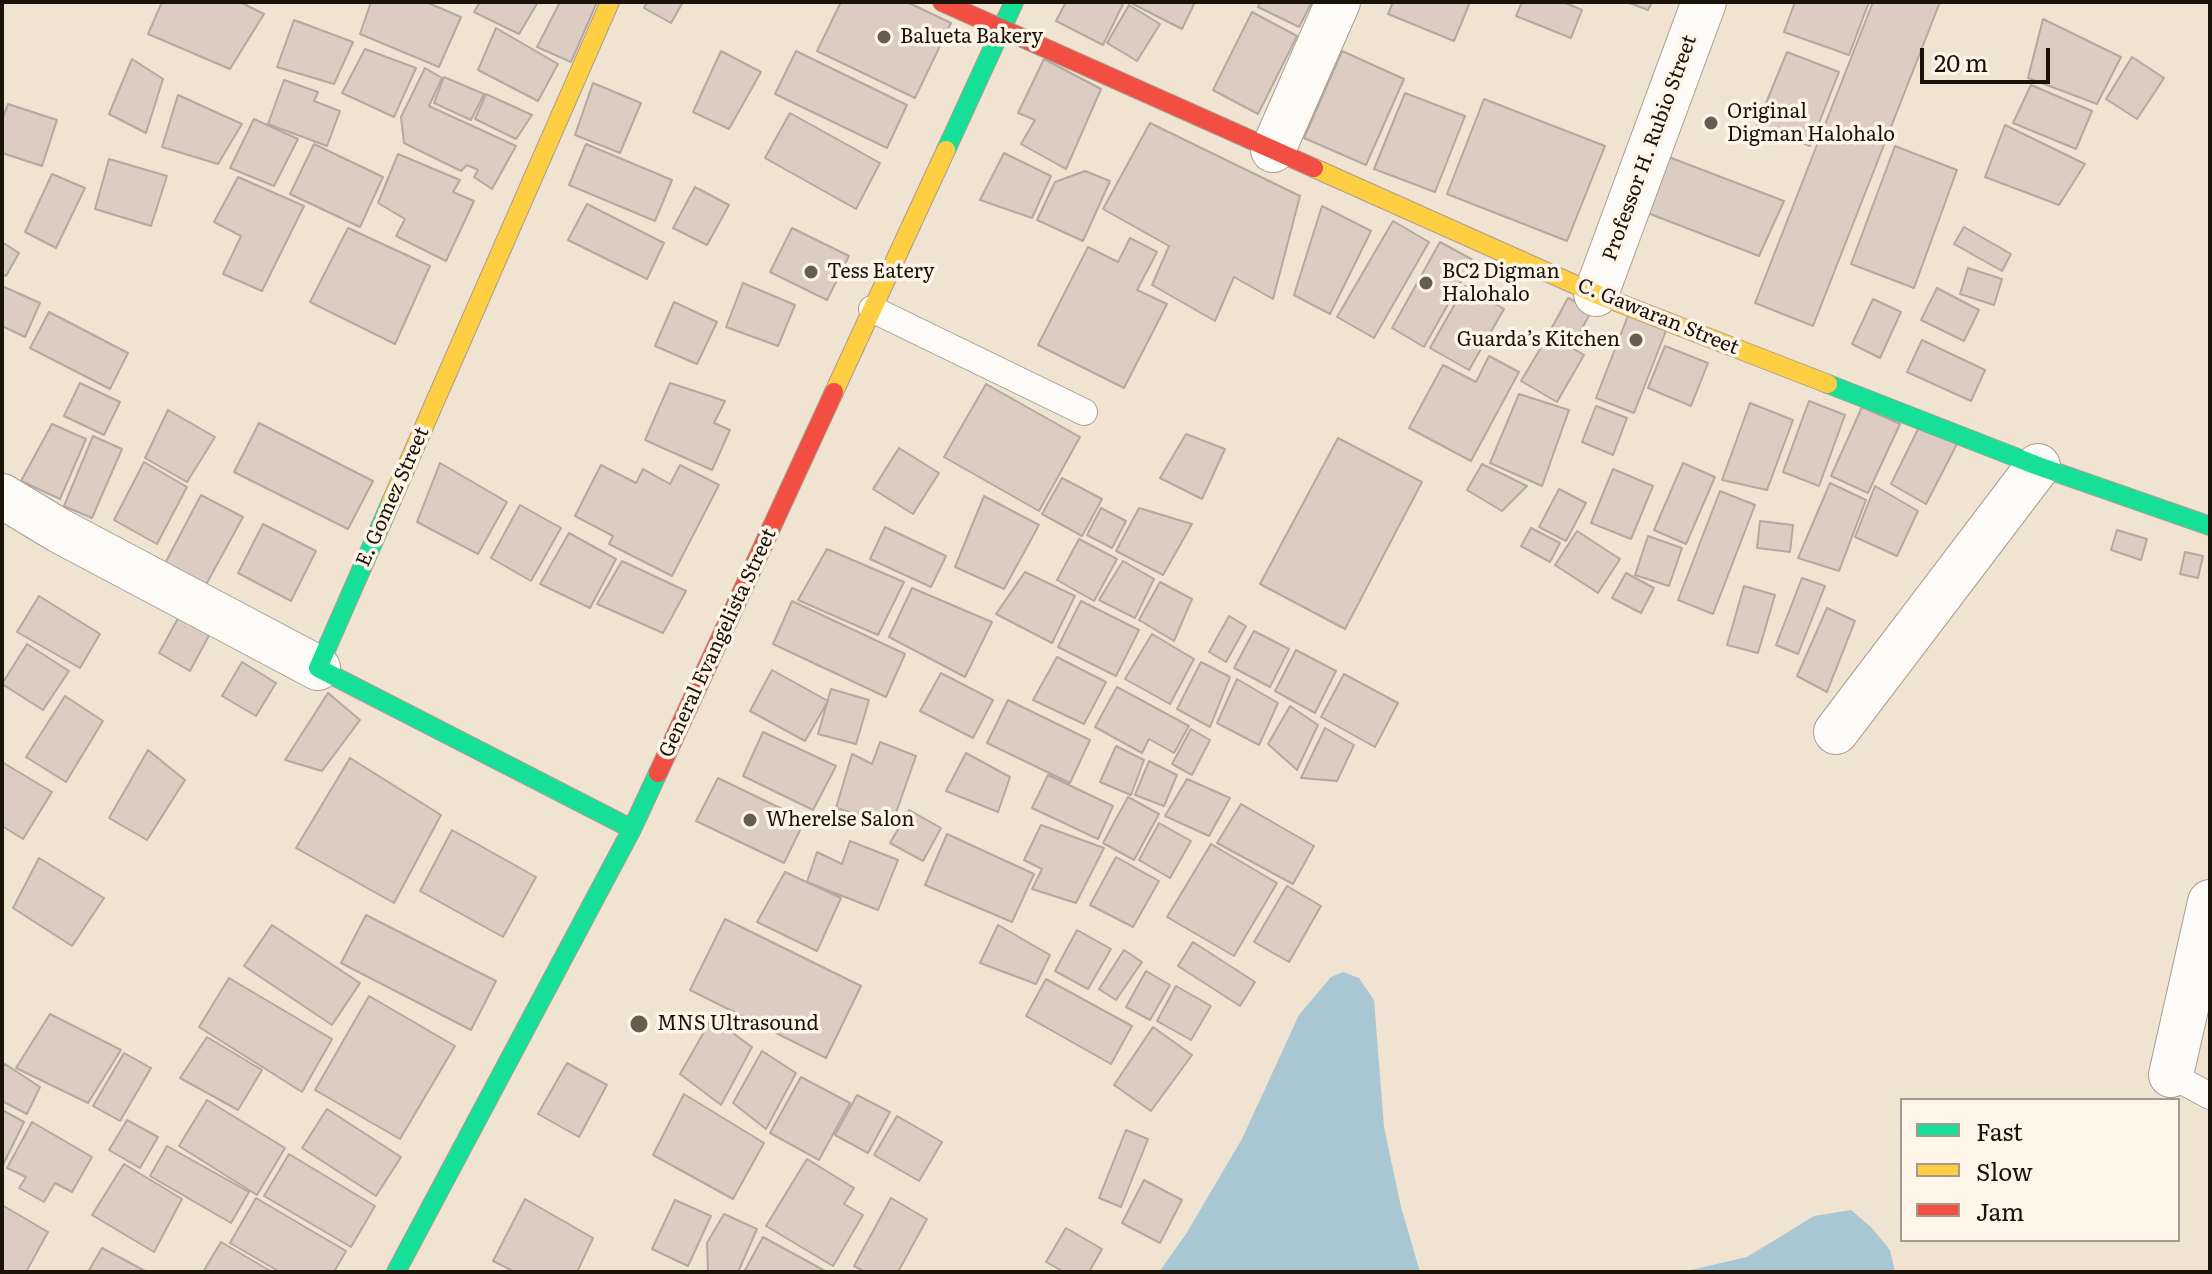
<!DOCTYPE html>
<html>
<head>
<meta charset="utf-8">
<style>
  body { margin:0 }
  #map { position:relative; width:2212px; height:1274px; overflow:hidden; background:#f0e3d2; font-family:Literata,serif }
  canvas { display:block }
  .frame { position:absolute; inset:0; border:4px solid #1c1308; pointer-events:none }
  .legend { position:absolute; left:1900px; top:1098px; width:280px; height:144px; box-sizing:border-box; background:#fef4e8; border:2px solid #a49a8e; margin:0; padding:10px 14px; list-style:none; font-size:24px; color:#1c1308 }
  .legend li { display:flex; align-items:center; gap:16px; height:40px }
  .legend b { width:40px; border:2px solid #a49a8e }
  .scale { position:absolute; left:1920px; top:48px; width:130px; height:36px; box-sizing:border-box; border:4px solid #1c1308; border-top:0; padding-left:10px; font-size:24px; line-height:28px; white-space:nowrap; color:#1c1308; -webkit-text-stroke:6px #fef4e8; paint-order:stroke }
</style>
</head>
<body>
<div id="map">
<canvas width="2212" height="1274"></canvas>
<div class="frame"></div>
<ul class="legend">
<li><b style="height:10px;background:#16e098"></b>Fast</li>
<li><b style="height:10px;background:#ffcf43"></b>Slow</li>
<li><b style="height:10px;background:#f24e42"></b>Jam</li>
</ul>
<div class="scale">20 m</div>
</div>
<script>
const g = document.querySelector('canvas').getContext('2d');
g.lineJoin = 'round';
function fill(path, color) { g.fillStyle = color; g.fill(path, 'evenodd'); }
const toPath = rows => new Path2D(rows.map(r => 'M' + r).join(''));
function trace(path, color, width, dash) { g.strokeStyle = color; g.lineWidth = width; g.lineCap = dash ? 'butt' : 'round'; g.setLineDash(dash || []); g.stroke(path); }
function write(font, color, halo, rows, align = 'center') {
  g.font = font + ' Literata,serif'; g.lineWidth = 7; g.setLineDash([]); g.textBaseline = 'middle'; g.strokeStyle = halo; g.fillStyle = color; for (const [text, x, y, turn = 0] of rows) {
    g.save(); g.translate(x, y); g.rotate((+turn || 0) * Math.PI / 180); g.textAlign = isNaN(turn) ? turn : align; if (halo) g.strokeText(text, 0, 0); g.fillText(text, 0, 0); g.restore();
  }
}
fill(toPath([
  [1343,972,1359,978,1374,1000,1384,1127,1401,1207,1420,1272,1159,1272,1186,1234,1242,1139,1299,1015,1331,977],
  [1851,1210,1872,1228,1890,1250,1895,1272,1682,1272,1747,1257,1814,1216]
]), '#a8c7d3');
const building = toPath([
  [162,2,240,2,264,14,230,69,148,34,162,2],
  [371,2,426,2,461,17,439,67,360,34,371,2],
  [480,2,538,2,519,34,474,12,480,2],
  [560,2,597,2,571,62,537,47,560,2],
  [647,2,683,2,671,23,644,8,647,2],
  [841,2,907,2,951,23,915,98,817,51,841,2],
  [1066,2,1124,2,1103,45,1056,21,1066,2],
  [1129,2,1195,2,1182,29,1129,2],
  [1260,2,1312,2,1299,27,1258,7,1260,2],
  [1393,2,1470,2,1454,41,1388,14,1393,2],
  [1522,2,1563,2,1582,10,1571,38,1516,16,1522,2],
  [1627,2,1652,2,1648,10,1627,2],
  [1795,2,1869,2,1849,55,1784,32,1795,2],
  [1873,2,1940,2,1813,326,1755,303,1873,2],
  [1129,5,1160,24,1137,61,1107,43,1129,5],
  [1252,12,1297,36,1258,114,1213,90,1252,12],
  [2043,19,2121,57,2097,104,2028,78,2043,19],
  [294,20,353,42,334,84,277,67,294,20],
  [496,28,558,64,538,101,478,70,496,28],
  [365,49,416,68,394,117,342,93,365,49],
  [721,51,761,72,729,129,693,112,721,51],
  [796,51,907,105,887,148,775,94,796,51],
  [1342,51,1404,79,1366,165,1304,138,1342,51],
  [1787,52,1839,72,1810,146,1757,125,1787,52],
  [2132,57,2164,78,2137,119,2106,99,2132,57],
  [132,59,163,79,146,133,109,114,132,59],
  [1044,59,1101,89,1066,169,1021,144,1035,120,1018,113,1044,59],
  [425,68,442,78,429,106,516,146,492,189,474,177,478,170,467,165,461,171,404,143,401,117,425,68],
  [444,77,484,94,471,120,434,103,444,77],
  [284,80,318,92,314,101,340,111,327,146,268,124,284,80],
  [593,83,641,103,620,153,575,135,593,83],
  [2031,85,2092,111,2076,149,2013,123,2031,85],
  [1405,93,1465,116,1435,192,1374,169,1405,93],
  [486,94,532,115,516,139,475,119,486,94],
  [178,95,242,124,218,164,162,147,178,95],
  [1484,99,1605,146,1567,241,1447,194,1484,99],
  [8,104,57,120,42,166,2,153,2,120,8,104],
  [790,113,880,163,856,209,765,158,790,113],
  [254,119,298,139,274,186,230,168,254,119],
  [1150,123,1300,196,1273,299,1234,277,1215,321,1152,285,1169,246,1103,209,1150,123],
  [2005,125,2085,164,2059,205,1985,177,2005,125],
  [314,144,383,177,360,227,290,194,314,144],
  [586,144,672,180,655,221,569,185,586,144],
  [1895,146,1957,170,1914,288,1851,264,1895,146],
  [1004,153,1051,176,1032,218,980,200,1004,153],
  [398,154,460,180,453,192,474,201,446,261,396,236,405,219,378,203,398,154],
  [1666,156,1784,201,1759,256,1645,212,1666,156],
  [109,159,167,176,151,226,95,209,109,159],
  [1085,171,1110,181,1083,241,1037,220,1055,182,1085,171],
  [52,174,85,188,56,248,25,232,52,174],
  [238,177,304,206,262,291,223,274,241,236,214,222,238,177],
  [695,187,729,205,707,245,673,228,695,187],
  [587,204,664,243,647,279,568,240,587,204],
  [1322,206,1371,231,1330,314,1294,295,1322,206],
  [1393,221,1429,242,1374,338,1337,317,1393,221],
  [1964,227,2011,254,2002,271,1954,244,1964,227],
  [348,228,430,266,395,344,310,302,348,228],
  [792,228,849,256,827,300,770,272,792,228],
  [1130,238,1157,252,1137,290,1167,304,1124,388,1038,345,1088,247,1118,262,1130,238],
  [2,242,19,253,6,276,2,274,2,242],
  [1440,242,1473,260,1424,347,1392,328,1440,242],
  [1968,268,2002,279,1994,305,1960,294,1968,268],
  [743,283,795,305,778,346,726,327,743,283],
  [2,286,40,303,25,337,2,326,2,286],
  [1465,286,1504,309,1469,370,1430,348,1465,286],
  [1937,288,1979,310,1964,341,1921,320,1937,288],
  [1568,298,1592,310,1574,343,1550,331,1568,298],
  [1873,299,1901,312,1880,358,1852,344,1873,299],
  [674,302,717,322,697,364,655,346,674,302],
  [49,312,128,353,110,389,30,348,49,312],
  [1629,313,1667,328,1634,413,1596,398,1629,313],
  [1549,334,1584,355,1557,402,1521,381,1549,334],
  [1922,340,1985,370,1971,401,1907,372,1922,340],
  [1665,346,1708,363,1691,406,1648,388,1665,346],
  [1489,356,1519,372,1471,461,1409,428,1443,365,1476,382,1489,356],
  [80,383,120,402,104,435,64,416,80,383],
  [670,383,725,401,714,423,730,430,712,470,645,440,670,383],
  [986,384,1080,437,1039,511,944,457,986,384],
  [1519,394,1569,410,1542,486,1490,463,1519,394],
  [1809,401,1845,415,1819,486,1783,472,1809,401],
  [1750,403,1793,420,1767,490,1722,480,1750,403],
  [1596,406,1627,418,1613,455,1582,442,1596,406],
  [1862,407,1900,424,1868,493,1831,476,1862,407],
  [168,410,215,437,187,482,145,458,168,410],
  [259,423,373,481,348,529,234,472,259,423],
  [52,424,86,439,60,499,21,481,52,424],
  [1919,427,1958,442,1926,504,1891,484,1919,427],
  [1186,434,1225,449,1202,499,1160,478,1186,434],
  [93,436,122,449,92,518,64,506,93,436],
  [1338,438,1422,482,1345,629,1260,584,1338,438],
  [899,448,939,473,913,514,873,489,899,448],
  [144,462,187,487,157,544,114,520,144,462],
  [440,463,507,502,478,554,417,522,440,463],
  [1683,463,1715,477,1686,544,1654,530,1683,463],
  [1482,464,1527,486,1502,511,1467,490,1482,464],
  [601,465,636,483,643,469,670,484,680,465,719,485,672,576,609,544,613,536,575,516,601,465],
  [1613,469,1653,486,1631,539,1591,523,1613,469],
  [1062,478,1102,499,1082,536,1042,514,1062,478],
  [1830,483,1866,500,1839,571,1798,558,1830,483],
  [1875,486,1918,511,1897,556,1855,537,1875,486],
  [1559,489,1586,503,1566,541,1539,527,1559,489],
  [1720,491,1755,505,1713,614,1678,600,1720,491],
  [201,495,243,517,202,592,161,571,201,495],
  [984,496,1039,525,1004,589,955,567,984,496],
  [520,505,561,528,531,581,491,558,520,505],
  [1101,508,1126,521,1112,548,1087,535,1101,508],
  [1139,508,1192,524,1163,575,1116,551,1139,508],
  [1760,521,1793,525,1790,552,1757,548,1760,521],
  [263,524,316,551,291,601,238,573,263,524],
  [885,527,946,556,931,587,870,559,885,527],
  [1531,528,1560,543,1550,562,1521,546,1531,528],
  [2117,530,2147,539,2141,560,2111,550,2117,530],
  [1577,531,1620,559,1598,593,1555,565,1577,531],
  [569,533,616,559,590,608,540,584,569,533],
  [1648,536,1682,548,1669,586,1635,575,1648,536],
  [1079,539,1117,559,1094,601,1057,580,1079,539],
  [827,549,904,582,878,635,798,600,827,549],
  [2185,552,2203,556,2198,578,2180,574,2185,552],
  [622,561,686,591,663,633,597,604,622,561],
  [1123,561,1154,579,1135,618,1099,600,1123,561],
  [1025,572,1075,596,1052,643,996,614,1025,572],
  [1626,573,1654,588,1641,613,1612,598,1626,573],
  [1802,578,1825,586,1798,654,1776,645,1802,578],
  [1160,582,1192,599,1174,641,1139,620,1160,582],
  [1744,586,1775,595,1758,653,1727,645,1744,586],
  [912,588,992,622,965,677,889,637,912,588],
  [39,596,100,634,80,668,17,632,39,596],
  [792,601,905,654,886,697,773,644,792,601],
  [1081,601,1139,630,1116,676,1058,647,1081,601],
  [1827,608,1855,621,1827,692,1797,676,1827,608],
  [182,611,213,628,190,671,159,653,182,611],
  [1229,616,1246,626,1226,662,1209,652,1229,616],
  [1254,631,1289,649,1270,687,1234,668,1254,631],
  [1152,634,1194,659,1170,704,1125,679,1152,634],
  [27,644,69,671,43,710,2,684,27,644],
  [1296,650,1336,671,1315,713,1275,691,1296,650],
  [1057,657,1106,682,1084,724,1033,700,1057,657],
  [242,662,276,683,256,716,222,696,242,662],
  [1201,662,1230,677,1210,727,1177,709,1201,662],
  [772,670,828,701,805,741,750,711,772,670],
  [941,673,993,700,973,738,920,711,941,673],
  [1344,674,1398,703,1375,747,1321,717,1344,674],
  [1237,679,1278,703,1259,745,1217,723,1237,679],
  [1117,687,1189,726,1174,753,1149,739,1142,753,1095,727,1117,687],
  [831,689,869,700,856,744,818,734,831,689],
  [328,693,360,720,322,771,285,760,328,693],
  [65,696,103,721,66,782,26,757,65,696],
  [1008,700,1090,740,1070,783,987,743,1008,700],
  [1290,706,1318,725,1297,770,1268,744,1290,706],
  [1325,728,1354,745,1337,781,1301,778,1325,728],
  [1191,729,1210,740,1192,775,1172,764,1191,729],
  [763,732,836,766,813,810,743,776,763,732],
  [880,742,916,756,892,824,836,808,852,754,872,764,880,742],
  [1116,746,1144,760,1131,795,1100,782,1116,746],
  [148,750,185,780,147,840,109,818,148,750],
  [966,753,1010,777,998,812,946,791,966,753],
  [350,758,441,815,394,903,296,848,350,758],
  [1149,761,1177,775,1164,806,1135,795,1149,761],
  [2,762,52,792,23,839,2,826,2,762],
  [1048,775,1113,806,1098,839,1032,808,1048,775],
  [718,778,805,820,784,863,696,821,718,778],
  [1187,779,1230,798,1209,836,1165,816,1187,779],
  [1128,797,1159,814,1134,860,1103,843,1128,797],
  [1241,804,1314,846,1293,884,1217,843,1241,804],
  [909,810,941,828,923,861,890,843,909,810],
  [1159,823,1191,841,1170,878,1139,860,1159,823],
  [1041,825,1104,848,1076,903,1032,889,1042,869,1024,860,1041,825],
  [452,830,536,877,503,937,420,891,452,830],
  [947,834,1034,874,1012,922,925,885,947,834],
  [850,841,898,860,878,910,807,882,817,852,842,864,850,841],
  [1211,844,1277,883,1234,956,1167,917,1211,844],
  [1116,857,1159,881,1133,927,1090,905,1116,857],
  [39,858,104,898,72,946,13,908,39,858],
  [785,872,841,898,817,951,757,922,785,872],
  [1287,886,1321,906,1289,962,1254,942,1287,886],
  [366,915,496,981,471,1030,341,963,366,915],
  [725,919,861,986,826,1058,690,990,725,919],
  [272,925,360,983,332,1025,244,966,272,925],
  [998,925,1050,955,1036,984,980,963,998,925],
  [1077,930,1111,949,1088,989,1055,971,1077,930],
  [1193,942,1255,982,1240,1006,1178,966,1193,942],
  [1124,950,1142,962,1116,1000,1099,989,1124,950],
  [1146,971,1170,985,1150,1020,1126,1007,1146,971],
  [229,978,332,1039,302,1092,199,1027,229,978],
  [1046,979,1132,1026,1111,1064,1026,1016,1046,979],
  [1176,986,1211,1006,1191,1040,1157,1021,1176,986],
  [369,996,455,1046,400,1139,315,1090,369,996],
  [50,1014,121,1050,88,1103,16,1068,50,1014],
  [712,1018,752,1047,721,1105,680,1074,712,1018],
  [1153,1027,1192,1055,1151,1111,1114,1085,1153,1027],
  [207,1037,262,1070,238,1110,180,1078,207,1037],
  [762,1051,796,1073,766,1129,733,1103,762,1051],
  [124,1053,151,1068,120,1121,93,1106,124,1053],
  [567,1063,607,1085,579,1137,538,1114,567,1063],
  [5,1064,40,1087,27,1114,2,1101,2,1068,5,1064],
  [801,1077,850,1103,819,1160,770,1133,801,1077],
  [684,1094,764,1143,733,1199,653,1155,684,1094],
  [857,1095,890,1112,868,1153,835,1135,857,1095],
  [207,1100,285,1148,257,1195,179,1146,207,1100],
  [327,1109,401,1157,376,1196,302,1148,327,1109],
  [2,1110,24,1122,2,1167,2,1110],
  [897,1116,942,1142,919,1181,874,1155,897,1116],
  [127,1120,158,1137,140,1168,109,1150,127,1120],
  [32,1122,92,1157,72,1192,55,1183,44,1202,19,1188,26,1177,7,1168,32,1122],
  [1126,1130,1148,1139,1121,1207,1099,1198,1126,1130],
  [167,1146,249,1192,231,1223,150,1176,167,1146],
  [289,1154,375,1206,351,1247,264,1196,289,1154],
  [807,1159,854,1188,844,1204,863,1215,833,1266,766,1226,807,1159],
  [124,1164,182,1199,154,1252,92,1215,124,1164],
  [1144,1180,1182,1200,1160,1243,1122,1223,1144,1180],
  [256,1198,346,1251,334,1272,280,1272,230,1243,256,1198],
  [891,1198,927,1219,898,1272,865,1272,854,1266,891,1198],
  [525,1199,593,1238,577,1272,515,1272,493,1261,525,1199],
  [675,1200,711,1216,688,1266,652,1249,675,1200],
  [2,1205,48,1232,26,1272,2,1272,2,1205],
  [724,1214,757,1229,738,1272,708,1272,707,1243,724,1214],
  [1066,1228,1102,1249,1089,1272,1064,1272,1046,1262,1066,1228],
  [763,1237,827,1272,744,1272,763,1237],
  [221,1242,272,1272,203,1272,221,1242],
  [102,1248,147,1272,88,1272,102,1248]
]);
fill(building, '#dcccc1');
trace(building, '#b5a89e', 2);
const lane = toPath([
  [872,309,1084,412],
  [2171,1075,2210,1096]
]);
const street = toPath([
  [1273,150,1338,2],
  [1596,294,1704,2],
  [2,496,60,531,318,668],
  [1836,732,2038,466],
  [2171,1075,2210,902]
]);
const fast = toPath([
  [946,150,1014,2],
  [1828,384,2038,466,2210,526],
  [391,502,318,668,632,829],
  [396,1272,632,829,658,773]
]);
const slow = toPath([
  [1314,168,1596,294,1828,384],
  [834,392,946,150],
  [391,502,610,2]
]);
const jam = toPath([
  [942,2,1314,168],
  [658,773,834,392]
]);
trace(lane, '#a89e91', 28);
trace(street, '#a89e91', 46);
trace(fast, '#a89e91', 20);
trace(slow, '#a89e91', 20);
trace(jam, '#a89e91', 20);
trace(lane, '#fdfbf8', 26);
trace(street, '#fdfbf8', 44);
trace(fast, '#16e098', 18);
trace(slow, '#ffcf43', 18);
trace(jam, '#f24e42', 18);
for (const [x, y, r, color] of [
  [884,37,8,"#665c4f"],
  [1711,123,8,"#665c4f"],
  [811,272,8,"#665c4f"],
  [1426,283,8,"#665c4f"],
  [1636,340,8,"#665c4f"],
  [750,820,8,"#665c4f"],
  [639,1024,10,"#665c4f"]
]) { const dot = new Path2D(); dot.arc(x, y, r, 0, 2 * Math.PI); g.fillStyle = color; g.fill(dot); trace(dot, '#fef4e8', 3); }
write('20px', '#1c1308', '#fef4e8', [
  ["Balueta Bakery",900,37],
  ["Original",1727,112],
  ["Digman Halohalo",1727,135],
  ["Tess Eatery",827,272],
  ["BC2 Digman",1442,272],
  ["Halohalo",1442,295],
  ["Guarda’s Kitchen",1620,340,"right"],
  ["Wherelse Salon",766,820],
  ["MNS Ultrasound",657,1024]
], 'left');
write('20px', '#1c1308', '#fef4e8', [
  ["Professor H. Rubio Street",1650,148,-70],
  ["C. Gawaran Street",1658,317,22],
  ["E. Gomez Street",393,497,-66],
  ["General Evangelista Street",718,643,-65]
]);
</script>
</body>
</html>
